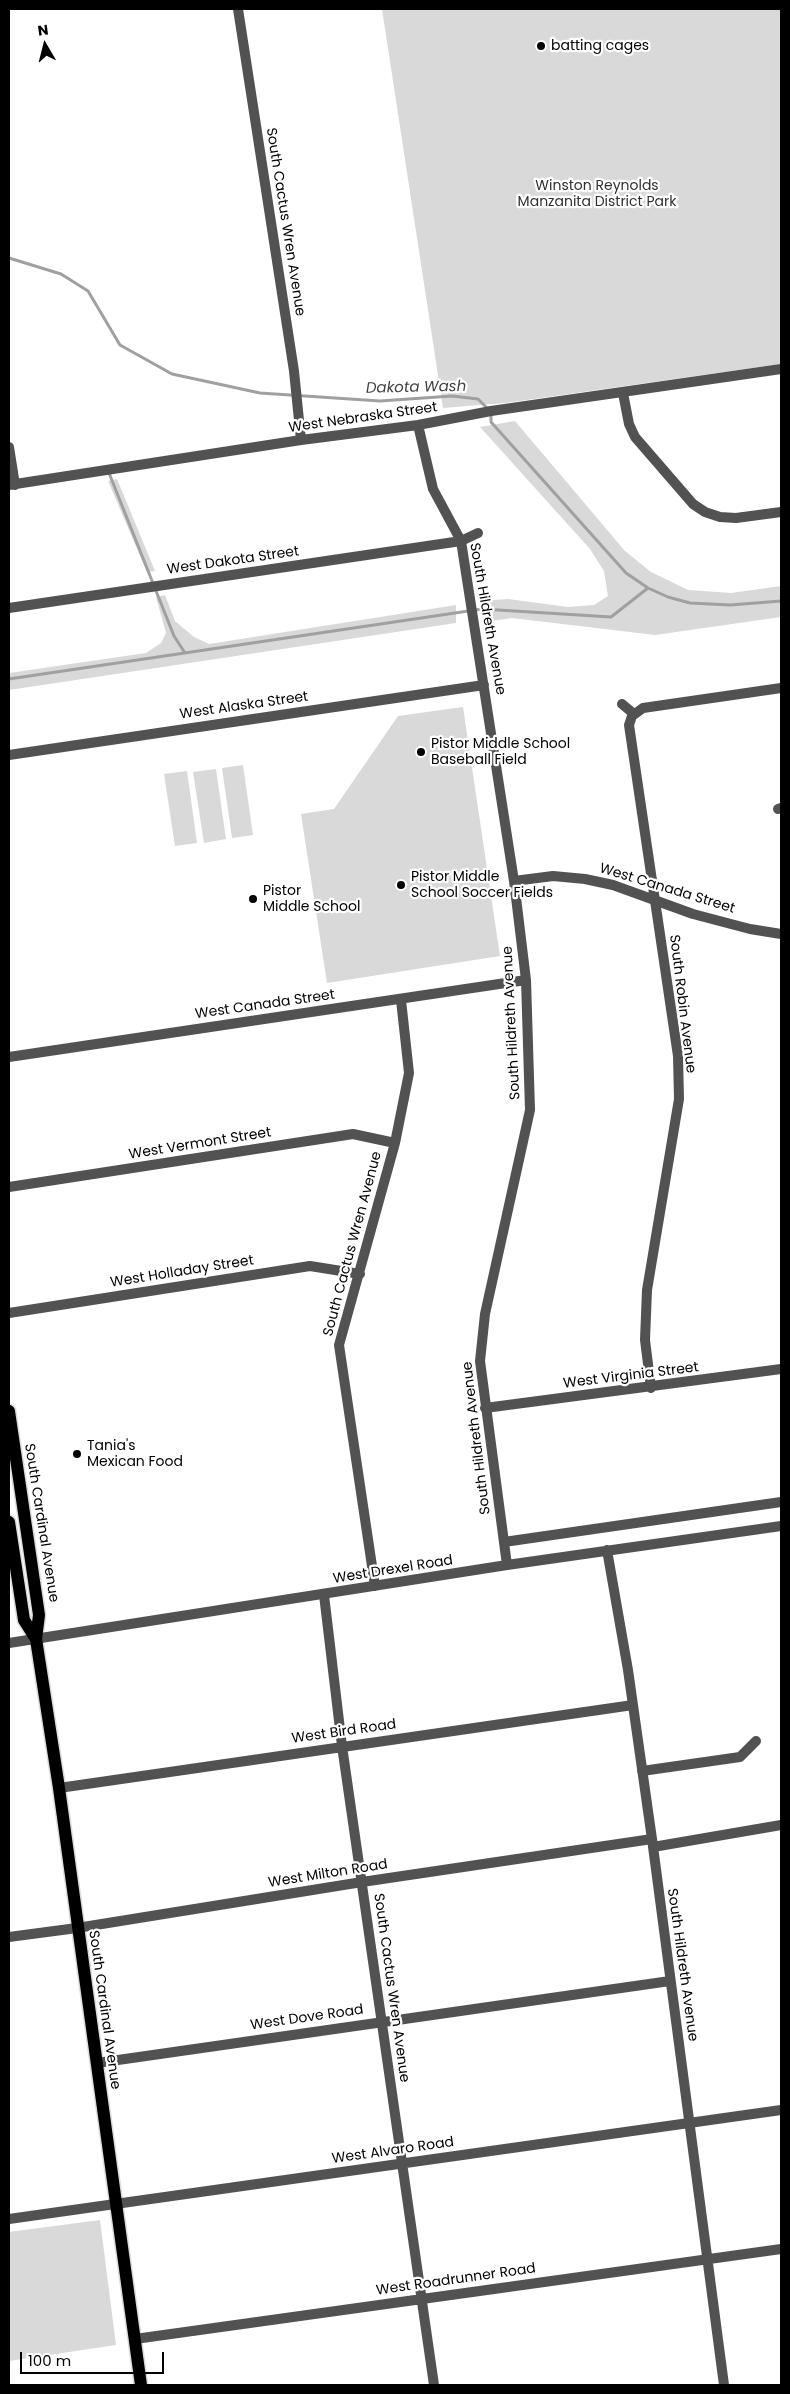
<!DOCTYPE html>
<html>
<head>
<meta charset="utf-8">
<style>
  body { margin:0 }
  #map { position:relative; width:790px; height:2394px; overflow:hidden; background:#fff; font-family:Poppins,sans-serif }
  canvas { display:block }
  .frame { position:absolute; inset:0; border:10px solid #000; pointer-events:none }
  .north { position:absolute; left:20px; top:20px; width:50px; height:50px; -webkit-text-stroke:4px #fff; paint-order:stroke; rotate:352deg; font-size:14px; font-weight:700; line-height:20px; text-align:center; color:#000 }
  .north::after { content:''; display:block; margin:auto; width:18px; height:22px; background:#000; clip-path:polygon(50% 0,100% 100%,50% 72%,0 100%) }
  .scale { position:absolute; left:20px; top:2352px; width:144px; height:22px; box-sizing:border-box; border:2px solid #000; border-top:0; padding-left:6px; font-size:15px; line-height:18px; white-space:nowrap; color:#000; -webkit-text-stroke:4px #fff; paint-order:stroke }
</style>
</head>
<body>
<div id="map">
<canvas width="790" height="2394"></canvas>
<div class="frame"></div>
<div class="north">N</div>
<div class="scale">100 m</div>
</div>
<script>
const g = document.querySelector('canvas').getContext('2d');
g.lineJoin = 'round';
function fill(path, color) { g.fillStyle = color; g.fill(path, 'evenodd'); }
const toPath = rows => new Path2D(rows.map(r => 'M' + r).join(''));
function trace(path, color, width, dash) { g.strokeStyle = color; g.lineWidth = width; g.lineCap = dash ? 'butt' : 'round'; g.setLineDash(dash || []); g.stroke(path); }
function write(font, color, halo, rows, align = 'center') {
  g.font = font + ' Poppins,sans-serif'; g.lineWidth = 4.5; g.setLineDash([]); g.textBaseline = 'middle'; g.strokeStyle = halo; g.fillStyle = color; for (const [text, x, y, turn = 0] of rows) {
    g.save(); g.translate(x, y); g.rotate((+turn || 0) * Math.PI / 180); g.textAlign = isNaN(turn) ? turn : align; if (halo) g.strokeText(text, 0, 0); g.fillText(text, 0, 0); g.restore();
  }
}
fill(toPath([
  [382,9,781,9,781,364,505,403,443,408],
  [515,421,625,551,651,572,688,590,731,593,781,586,781,617,655,635,512,618,485,622,480,601,508,599,568,607,594,605,608,596,604,571,590,549,480,427],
  [117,479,155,571,147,572,108,481],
  [165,595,175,621,194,637,209,644,456,605,456,623,9,690,9,673,146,653,161,643,166,633,156,597],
  [463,707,500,956,327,983,301,814,334,809,398,716],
  [243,765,253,835,232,838,222,768],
  [216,769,226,839,204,843,193,772],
  [187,771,197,843,175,846,164,774],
  [100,2220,116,2345,9,2361,9,2232]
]), '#d9d9d9');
trace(toPath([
  [9,258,61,274,88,291,120,345,172,374,260,393,380,401,452,396,478,399,488,409],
  [491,414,491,422,626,573,648,588,668,597,690,603,730,605,781,601],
  [109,473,174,636,185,653],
  [9,679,482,609,611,617,648,588]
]), '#a0a0a0', 3);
const major = toPath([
  [9,1411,39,1615,36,1639,59,1788,141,2385],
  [9,1522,24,1620,36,1639]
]);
trace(major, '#dbdbdb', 15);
trace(toPath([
  [238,9,294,371,301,440],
  [623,393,629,424,635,437,693,504,705,512,720,517,736,518,781,512],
  [418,425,433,489,461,541,514,881,526,980,530,1110,485,1314,480,1361,507,1565],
  [9,447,15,485],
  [9,485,301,440,418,425,491,411,781,369],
  [9,608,461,541,478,533],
  [622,704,634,714],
  [9,755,484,685],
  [778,809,781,808],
  [514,881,553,876,585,879,613,885,693,914,750,929,781,934],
  [9,1057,526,980],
  [9,1187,353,1134,395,1143],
  [9,1313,310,1266,360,1274],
  [651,1388,645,1340,647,1290,679,1099,678,1056,629,725,632,716,643,708,781,688],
  [485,1408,781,1369],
  [504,1542,781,1502],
  [607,1550,628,1670,652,1839,724,2385],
  [375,1586,339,1345,395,1143,409,1073,401,1000],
  [324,1595,342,1746,434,2385],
  [9,1643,507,1565,781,1526],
  [642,1771,740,1757,756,1741],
  [59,1788,633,1705],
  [653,1847,781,1825],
  [9,1937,77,1928,362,1882,652,1839],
  [97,2063,670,1981],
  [9,2219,781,2110],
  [135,2339,781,2249]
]), '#525252', 10);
trace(major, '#000', 12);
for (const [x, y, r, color] of [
  [541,46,5,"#000"],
  [421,752,5,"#000"],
  [401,885,5,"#000"],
  [253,899,5,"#000"],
  [77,1454,5,"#000"]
]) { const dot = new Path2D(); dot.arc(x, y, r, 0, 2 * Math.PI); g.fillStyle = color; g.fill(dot); trace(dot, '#fff', 2); }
write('14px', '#000', '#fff', [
  ["batting cages",551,46],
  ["Pistor Middle School",431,744],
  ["Baseball Field",431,760],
  ["Pistor Middle",411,877],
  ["School Soccer Fields",411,893],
  ["Pistor",263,891],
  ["Middle School",263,907],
  ["Tania's",87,1446],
  ["Mexican Food",87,1462]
], 'left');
write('14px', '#303030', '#fff', [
  ["Winston Reynolds",597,186],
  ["Manzanita District Park",597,202]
]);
write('14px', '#000', '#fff', [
  ["South Cactus Wren Avenue",285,222,81],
  ["West Nebraska Street",363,418,-8],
  ["West Dakota Street",233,561,-8],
  ["South Hildreth Avenue",487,619,80],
  ["West Alaska Street",244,706,-8],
  ["West Canada Street",667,889,17],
  ["South Robin Avenue",682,1004,83],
  ["West Canada Street",265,1005,-8],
  ["South Hildreth Avenue",512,1023,-93],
  ["West Vermont Street",200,1144,-9],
  ["South Cactus Wren Avenue",353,1244,-75],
  ["West Holladay Street",182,1272,-9],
  ["West Virginia Street",631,1376,-7],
  ["South Hildreth Avenue",477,1438,-97],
  ["South Cardinal Avenue",41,1523,81],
  ["West Drexel Road",393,1570,-9],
  ["West Bird Road",344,1732,-8],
  ["West Milton Road",328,1874,-9],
  ["South Hildreth Avenue",682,1965,82],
  ["South Cactus Wren Avenue",391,1988,82],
  ["South Cardinal Avenue",104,2010,82],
  ["West Dove Road",307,2018,-8],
  ["West Alvaro Road",393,2151,-8],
  ["West Roadrunner Road",456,2280,-8]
]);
write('italic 15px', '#414141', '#fff', [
  ["Dakota Wash",416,388,-1]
]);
</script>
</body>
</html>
